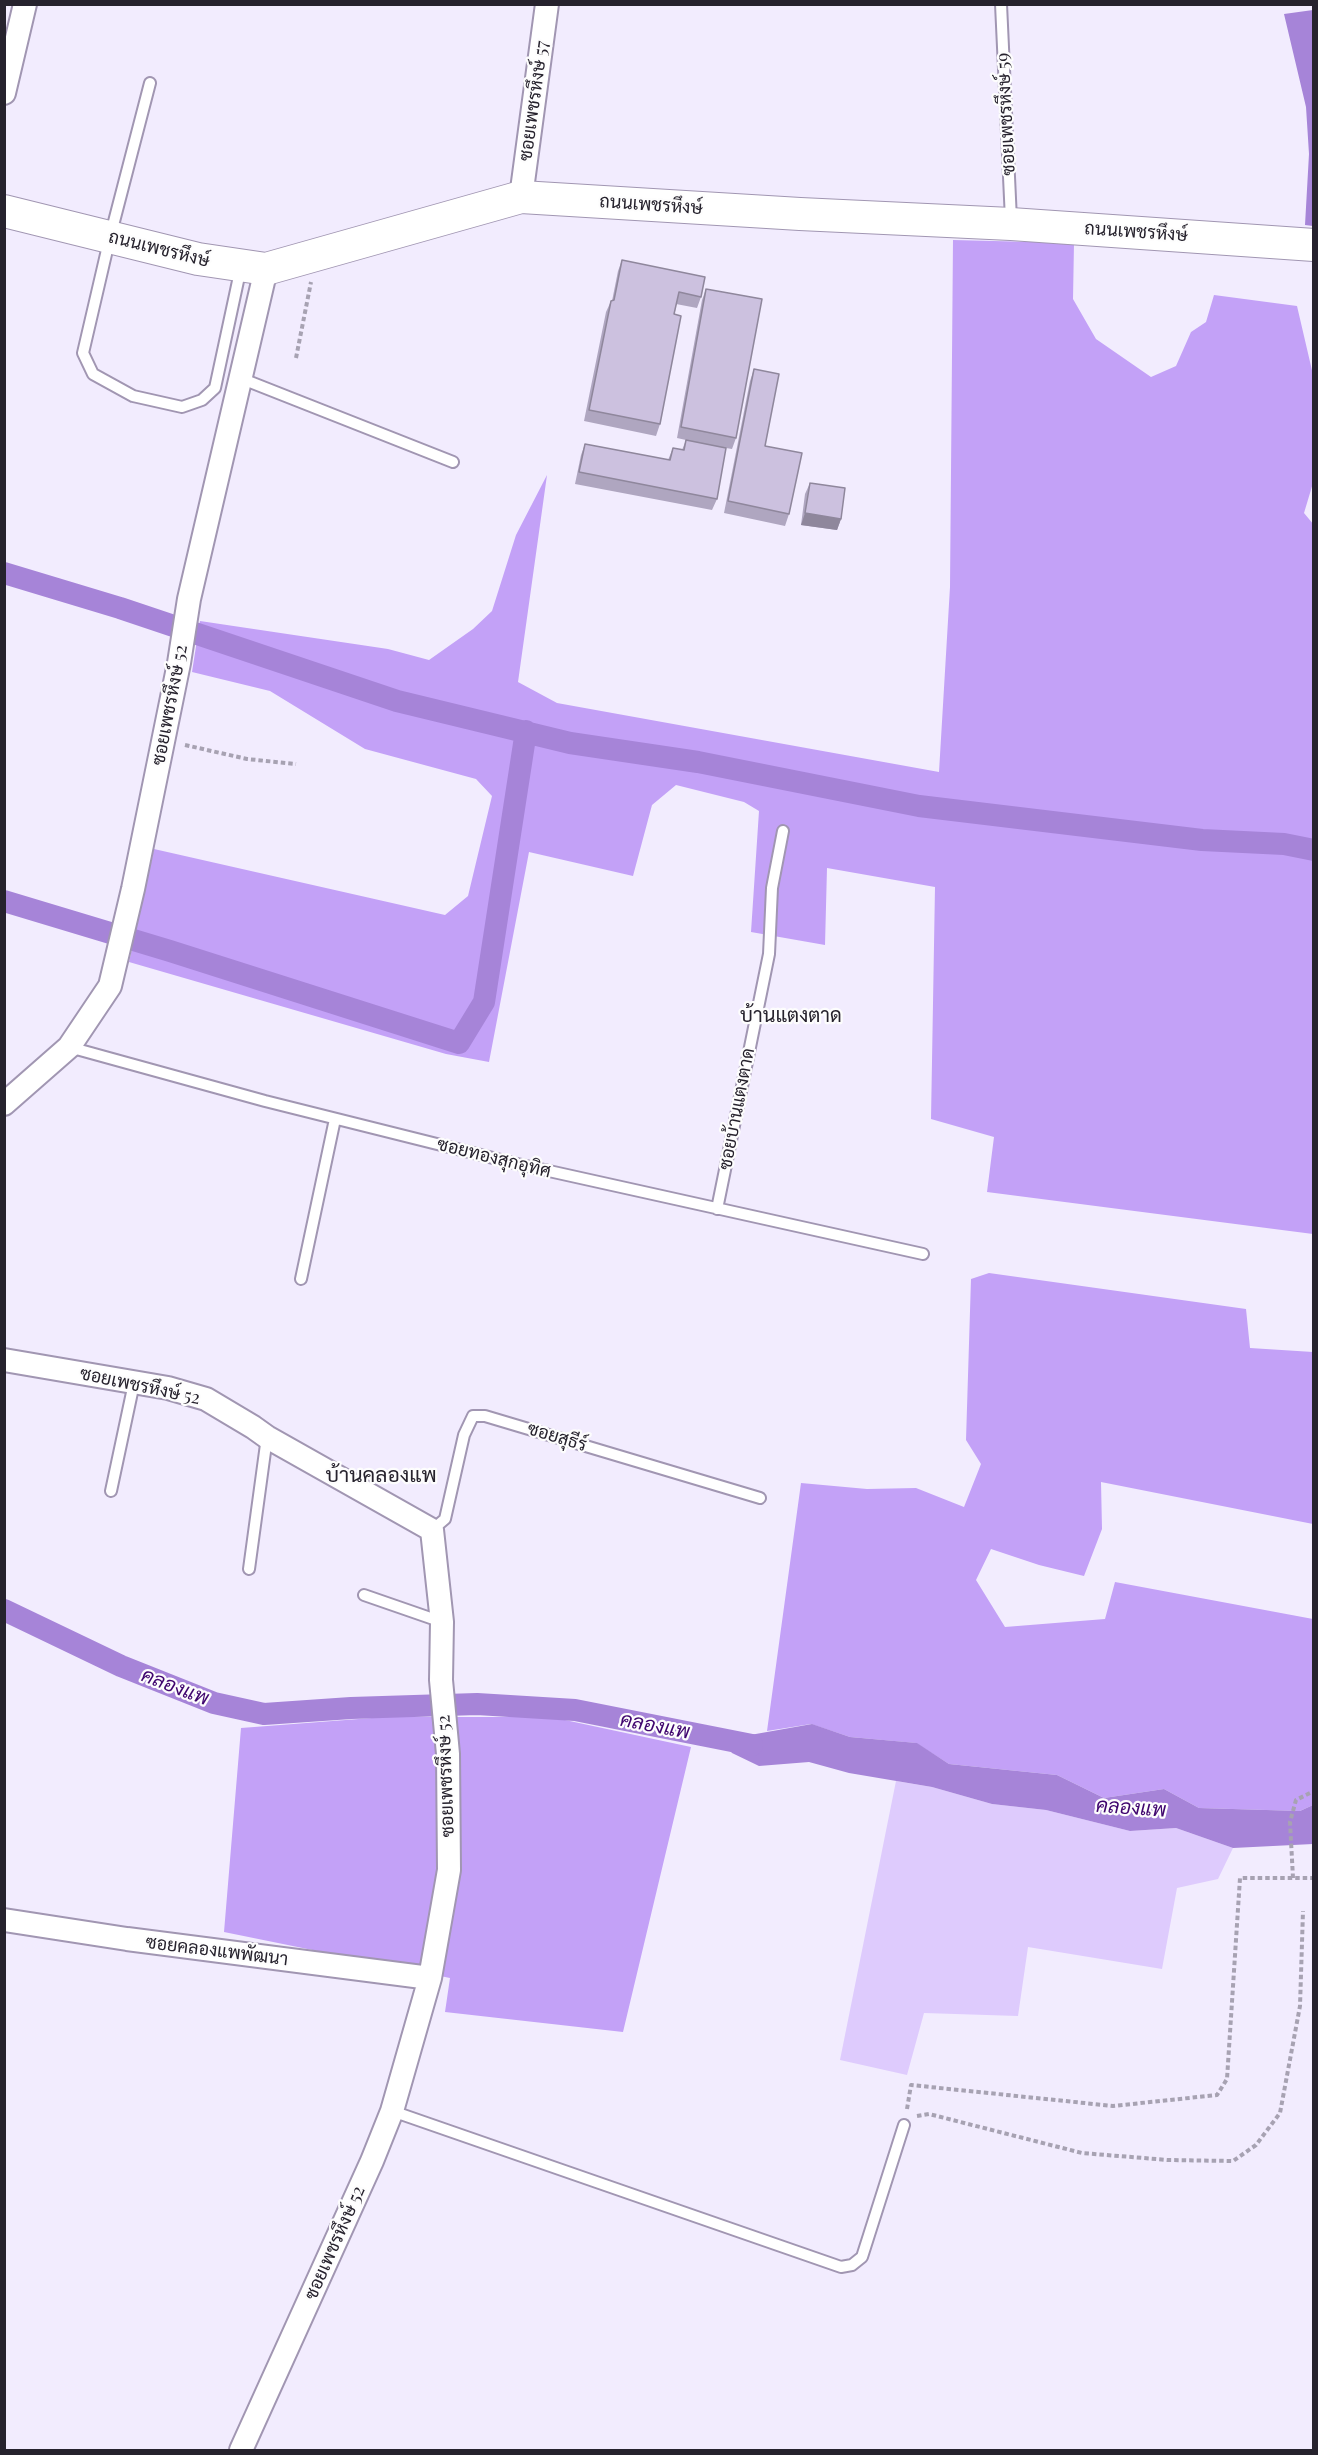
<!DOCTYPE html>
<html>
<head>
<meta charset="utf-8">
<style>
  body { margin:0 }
  #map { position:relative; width:1318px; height:2455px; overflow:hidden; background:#f2ecfe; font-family:"Playfair Display",serif }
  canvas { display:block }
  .frame { position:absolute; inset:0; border:6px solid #26222d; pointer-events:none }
</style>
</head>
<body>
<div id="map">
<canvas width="1318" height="2455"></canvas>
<div class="frame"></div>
</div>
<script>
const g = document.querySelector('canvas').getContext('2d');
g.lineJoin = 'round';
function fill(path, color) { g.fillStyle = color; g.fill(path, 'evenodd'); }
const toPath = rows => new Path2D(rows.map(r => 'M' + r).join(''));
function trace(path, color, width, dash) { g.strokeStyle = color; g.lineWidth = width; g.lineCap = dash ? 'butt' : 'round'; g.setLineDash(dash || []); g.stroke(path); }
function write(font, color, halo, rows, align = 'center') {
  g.font = font + ' "Playfair Display",Sarabun,serif'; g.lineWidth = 4.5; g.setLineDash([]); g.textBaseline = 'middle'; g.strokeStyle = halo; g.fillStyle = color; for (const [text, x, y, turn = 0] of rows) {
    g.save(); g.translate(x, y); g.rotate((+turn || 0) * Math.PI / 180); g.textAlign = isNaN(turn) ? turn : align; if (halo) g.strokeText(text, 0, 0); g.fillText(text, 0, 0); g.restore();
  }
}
fill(toPath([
  [896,1781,932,1787,992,1804,1046,1810,1130,1831,1176,1828,1233,1848,1218,1879,1177,1888,1162,1969,1028,1947,1018,2016,924,2013,907,2075,840,2060]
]), '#decbfd');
fill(toPath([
  [953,240,1074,243,1073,299,1096,339,1151,377,1176,366,1191,332,1206,322,1214,295,1297,306,1314,379,1313,483,1304,513,1314,525,1313,1234,987,1192,994,1137,931,1119,935,887,827,868,825,945,751,932,759,811,744,802,676,785,652,805,633,876,529,852,489,1062,446,1054,129,962,154,849,445,915,468,896,492,796,476,779,365,749,270,691,192,672,200,621,388,649,429,660,473,629,492,611,516,535,547,475,518,682,557,703,939,772,950,587],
  [989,1273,1246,1309,1250,1348,1313,1352,1313,1524,1101,1482,1102,1529,1084,1576,1039,1565,991,1549,976,1580,1005,1627,1105,1619,1115,1582,1313,1619,1313,1805,1300,1811,1199,1808,1164,1789,1104,1798,1057,1775,949,1764,916,1743,850,1737,811,1724,767,1731,801,1483,867,1489,916,1488,964,1507,981,1464,966,1440,971,1279],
  [385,1717,551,1717,691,1747,623,2032,445,2012,450,1978,224,1932,241,1728]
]), '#c3a1f7');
fill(toPath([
  [1313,10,1314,10,1313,226,1305,225,1309,154,1306,107,1284,14],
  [812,1724,850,1737,917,1743,949,1764,1057,1775,1104,1798,1164,1789,1199,1808,1300,1811,1313,1805,1313,1844,1233,1848,1176,1828,1130,1831,1046,1810,992,1804,932,1787,849,1773,809,1762,759,1766,732,1753,722,1740]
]), '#a684d8');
trace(toPath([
  [4,573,120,608,397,701,570,743,698,762,919,806,1202,840,1284,844,1314,850],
  [4,901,170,951,459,1043,484,1002,526,731],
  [4,1610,121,1666,214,1703,264,1714,351,1708,477,1704,575,1710,752,1745]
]), '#a684d8', 22);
const lane = toPath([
  [1001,4,1011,220],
  [150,83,110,237,83,353,93,374,133,396,182,407,202,400,215,388,241,267],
  [240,378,453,462],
  [69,1047,265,1101,513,1163,923,1254],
  [717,1209,769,954,772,888,783,831],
  [301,1279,335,1119],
  [111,1491,134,1383],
  [432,1530,445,1519,464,1435,473,1416,485,1416,760,1498],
  [249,1569,267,1437],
  [364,1595,442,1622],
  [392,2111,841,2267,852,2265,862,2257,904,2125]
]);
const street = toPath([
  [4,93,25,4],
  [521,197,547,4],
  [4,1104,69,1047,110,986,133,889,179,663,189,599,266,269],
  [4,1360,168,1388,206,1399,253,1427,267,1437,432,1530,442,1622,441,1680,448,1754,449,1870,430,1978,392,2111,372,2161,241,2450],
  [4,1920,127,1939,430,1978]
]);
const secondary = toPath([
  [4,211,198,259,266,269,521,197,800,214,1011,224,1314,245]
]);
trace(lane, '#a196b2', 14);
trace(street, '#a196b2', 26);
trace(secondary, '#a196b2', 34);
trace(toPath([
  [296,358,311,282],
  [185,745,247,759,296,764],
  [1293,1878,1290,1822,1296,1800,1314,1791],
  [907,2109,911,2085,1113,2106,1217,2095,1227,2079,1240,1878,1314,1878],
  [917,2116,929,2114,1082,2153,1168,2160,1233,2161,1256,2145,1280,2113,1300,2006,1303,1911]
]), '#a7a2b2', 4, [4.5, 3]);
trace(lane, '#fff', 10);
trace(street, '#fff', 22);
trace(secondary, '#fff', 32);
fill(toPath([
  [622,260,701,297,697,308,676,304,660,424,656,436,584,421,606,312,611,301,612,301,618,271],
  [706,289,736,438,732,449,726,448,717,499,712,510,575,484,581,455,585,444,668,460,673,448,682,450,686,440,677,438,702,300],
  [754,369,765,446,789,514,785,526,724,513,750,381],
  [810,483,841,519,837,530,801,525,805,494]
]), '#afa6c0');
fill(toPath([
  [805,513,841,519,837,530,801,525]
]), '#8f879c');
const building = toPath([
  [622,260,705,277,701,297,679,292,674,314,681,316,660,424,589,410,611,301,614,300,622,260],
  [706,289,762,299,736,438,681,427,706,289],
  [754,369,779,374,765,446,802,453,789,514,728,501,754,369],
  [686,440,726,448,717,499,579,472,585,444,670,460,673,448,684,450,686,440],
  [810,483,845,488,841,519,805,513,810,483]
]);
fill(building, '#ccc1df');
trace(building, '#8f879c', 1.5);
write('18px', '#26222d', '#fdfdfd', [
  ["ซอยเพชรหึงษ์ 57",534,101,-82],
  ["ซอยเพชรหึงษ์ 59",1006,114,-93],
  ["ถนนเพชรหึงษ์",651,205,4],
  ["ถนนเพชรหึงษ์",1136,232,4],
  ["ถนนเพชรหึงษ์",159,249,14],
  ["ซอยเพชรหึงษ์ 52",170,705,-79],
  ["ซอยบ้านแตงตาด",737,1109,-79],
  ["ซอยทองสุกอุทิศ",494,1158,14],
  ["ซอยเพชรหึงษ์ 52",140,1386,12],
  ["ซอยสุธีร์",557,1437,17],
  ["ซอยเพชรหึงษ์ 52",446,1776,-92],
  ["ซอยคลองแพพัฒนา",217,1951,7],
  ["ซอยเพชรหึงษ์ 52",335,2243,-66]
]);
write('20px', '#26222d', '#fdfdfd', [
  ["บ้านแตงตาด",791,1016]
]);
write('italic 20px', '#3f056e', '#fdfdfd', [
  ["คลองแพ",175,1687,21],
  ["คลองแพ",655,1726,11],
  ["คลองแพ",1131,1808,4]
]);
write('21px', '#26222d', '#fdfdfd', [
  ["บ้านคลองแพ",381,1475]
]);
</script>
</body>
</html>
